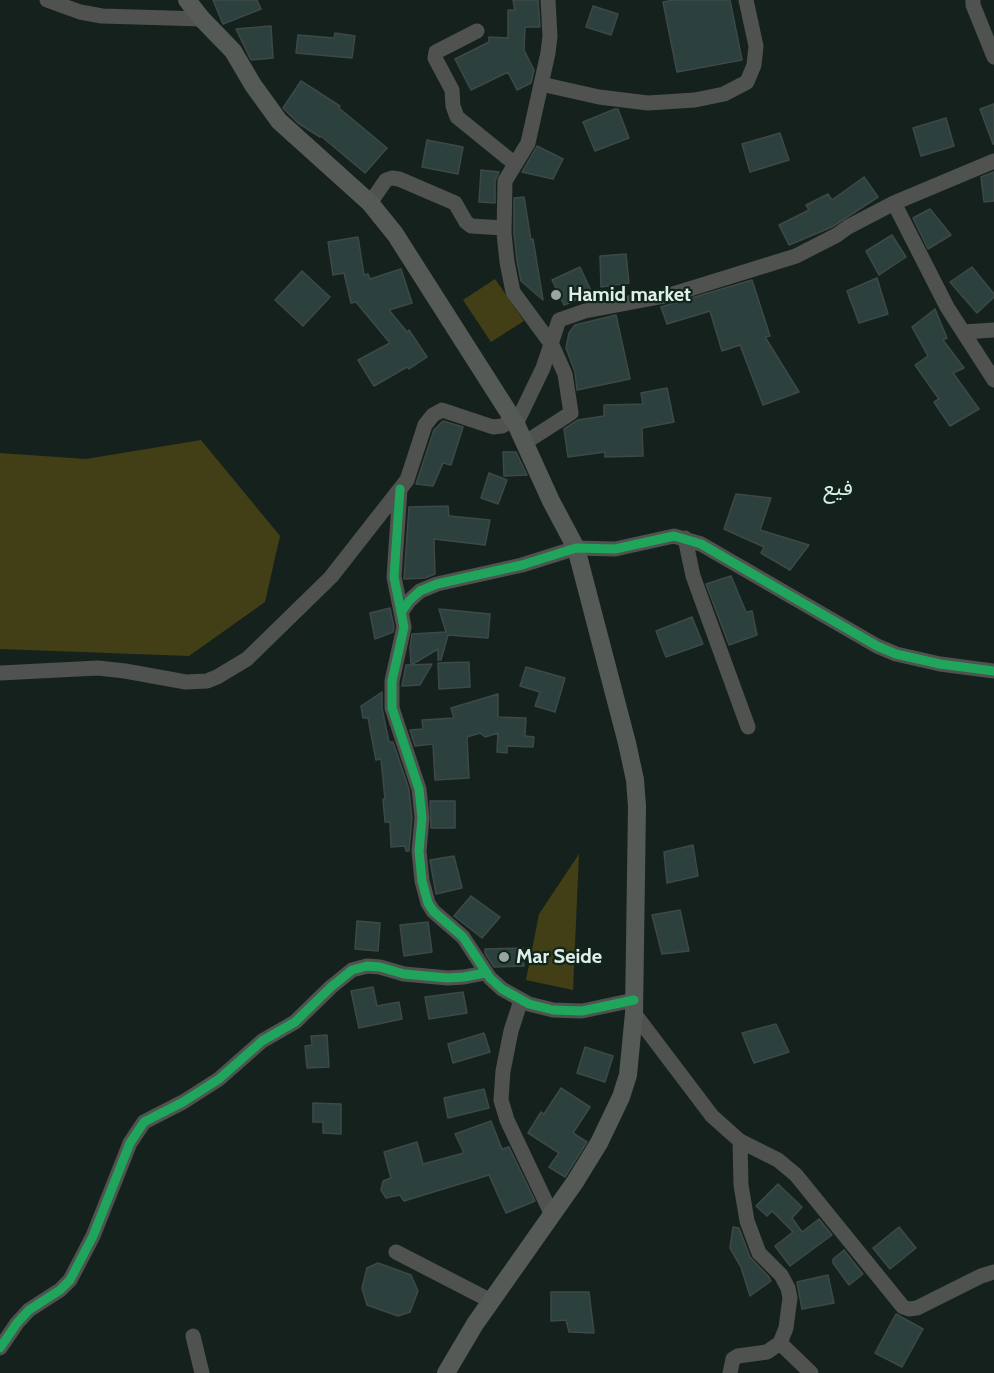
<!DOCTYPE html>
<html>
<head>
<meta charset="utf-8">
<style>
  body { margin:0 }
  canvas { display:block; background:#15211c }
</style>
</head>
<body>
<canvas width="994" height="1373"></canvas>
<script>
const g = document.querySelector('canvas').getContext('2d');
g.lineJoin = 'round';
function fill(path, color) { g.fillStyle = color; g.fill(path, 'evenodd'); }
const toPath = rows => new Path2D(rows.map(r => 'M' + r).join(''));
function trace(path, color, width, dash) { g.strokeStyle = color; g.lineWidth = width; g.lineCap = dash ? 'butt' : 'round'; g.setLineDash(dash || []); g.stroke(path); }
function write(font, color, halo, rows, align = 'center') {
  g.font = font + ' Cabin,"Noto Sans Arabic",sans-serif'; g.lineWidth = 4.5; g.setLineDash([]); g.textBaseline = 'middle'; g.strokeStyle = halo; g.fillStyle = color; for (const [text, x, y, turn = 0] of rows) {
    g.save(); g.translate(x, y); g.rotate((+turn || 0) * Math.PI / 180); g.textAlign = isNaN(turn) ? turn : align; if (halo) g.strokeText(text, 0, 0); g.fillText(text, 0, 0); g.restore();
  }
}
fill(toPath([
  [495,279,524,321,491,342,463,300],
  [201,440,280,536,265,602,189,656,0,649,0,453,86,459],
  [579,854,573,990,526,980,539,914]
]), '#423e16');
const building = toPath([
  [213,0,257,0,261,9,223,24,213,0],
  [513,0,538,0,540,27,525,27,524,50,534,70,531,83,517,90,508,72,471,90,455,59,489,42,489,37,508,38,508,10,515,10,513,0],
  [674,0,730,0,742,60,677,72,663,2,674,0],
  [593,6,618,14,611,35,586,27,593,6],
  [271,26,273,58,251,60,236,29,271,26],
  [335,33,355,36,352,58,296,53,298,35,334,38,335,33],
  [301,81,340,106,339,108,387,148,365,173,321,136,320,137,298,123,283,108,301,81],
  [994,104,994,144,993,144,980,109,994,104],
  [615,109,618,109,629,138,595,151,583,122,615,109],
  [946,118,954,146,921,156,913,128,946,118],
  [780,133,789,160,750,172,742,144,780,133],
  [427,140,463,147,458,174,422,167,427,140],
  [537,146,563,159,553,179,522,172,537,146],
  [481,170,499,172,495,181,495,203,479,202,481,170],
  [994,172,994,201,984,202,981,177,994,172],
  [864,177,878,197,832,227,789,245,779,225,809,210,806,205,828,194,832,200,864,177],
  [524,197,531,240,533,239,543,300,521,281,517,261,514,233,514,198,524,197],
  [930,209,951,235,928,249,913,218,930,209],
  [892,235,906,257,879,275,866,251,892,235],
  [358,237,364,275,368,274,370,279,401,269,412,303,389,310,407,332,409,330,427,357,409,369,407,367,374,386,358,360,390,343,356,302,351,303,344,273,333,275,328,242,358,237],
  [626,254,629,283,601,287,600,256,626,254],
  [580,267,592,293,564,305,552,280,580,267],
  [972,267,994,294,994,297,977,313,950,282,972,267],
  [302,271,330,297,303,326,275,300,302,271],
  [877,278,888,314,859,323,847,291,877,278],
  [752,280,770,336,765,337,799,392,763,405,740,345,722,351,710,311,667,324,661,307,752,280],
  [935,309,947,338,943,340,964,368,953,373,979,409,950,426,934,402,939,399,915,365,928,356,912,327,935,309],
  [616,315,630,379,577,390,575,372,566,348,569,333,575,325,616,315],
  [667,388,674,422,642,428,643,456,605,457,605,452,568,457,564,429,578,420,604,416,604,405,643,404,641,393,667,388],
  [443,421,463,427,451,465,443,463,433,486,416,484,434,430,443,421],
  [503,452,516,452,527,475,504,476,503,452],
  [489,473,507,480,498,504,481,498,489,473],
  [736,494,771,498,760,530,809,545,790,570,761,553,764,547,724,529,736,494],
  [448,506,449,516,490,520,485,545,434,539,435,574,425,578,404,579,409,507,448,506],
  [731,576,746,612,752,611,757,635,729,645,706,584,731,576],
  [390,608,394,627,393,632,375,639,370,613,390,608],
  [439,609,490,614,488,638,448,635,441,660,438,660,438,649,411,665,432,664,420,685,402,686,406,665,411,665,410,647,412,634,446,632,439,609],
  [692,617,703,644,666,657,656,631,692,617],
  [469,662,470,687,439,689,438,663,469,662],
  [526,667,565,678,555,712,535,706,540,692,520,686,526,667],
  [382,692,382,708,389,742,393,742,409,789,412,818,409,851,406,851,405,846,391,847,390,822,385,822,383,799,385,799,381,759,376,760,368,718,363,718,361,706,382,692],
  [498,694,498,717,526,718,525,736,534,737,533,747,507,746,507,753,497,752,498,733,485,737,480,733,467,737,469,778,435,780,433,744,415,746,410,730,423,729,422,720,454,718,451,708,498,694],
  [430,801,455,801,455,828,431,828,430,801],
  [693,845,698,876,667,883,664,852,693,845],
  [454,856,462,888,436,894,430,860,454,856],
  [471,896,500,917,482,938,454,916,471,896],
  [680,910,689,951,662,954,652,915,680,910],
  [357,921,380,923,378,951,355,949,357,921],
  [428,922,432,952,404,956,400,925,428,922],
  [523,948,524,966,494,967,485,953,485,949,523,948],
  [373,987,377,1006,399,1002,402,1019,359,1028,351,991,373,987],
  [463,992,467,1013,429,1019,425,997,463,992],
  [776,1024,789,1052,754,1063,742,1033,776,1024],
  [484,1033,490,1052,453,1063,448,1044,484,1033],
  [327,1035,329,1067,307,1068,305,1046,312,1045,311,1036,327,1035],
  [585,1047,613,1056,605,1082,577,1073,585,1047],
  [561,1088,590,1107,573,1133,587,1142,565,1177,549,1167,559,1153,528,1133,541,1112,544,1114,561,1088],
  [484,1089,489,1108,448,1118,444,1098,484,1089],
  [313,1103,341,1104,341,1134,323,1133,323,1122,313,1122,313,1103],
  [491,1121,502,1149,509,1147,535,1201,506,1213,489,1175,404,1201,400,1195,386,1198,381,1190,383,1181,391,1178,384,1152,417,1142,423,1164,464,1153,455,1134,491,1121],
  [778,1184,802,1207,792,1218,802,1232,819,1219,832,1235,790,1266,775,1246,793,1232,772,1211,767,1216,756,1206,778,1184],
  [733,1227,739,1228,750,1257,769,1277,771,1281,750,1296,741,1267,730,1248,733,1227],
  [899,1227,916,1248,890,1269,873,1248,899,1227],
  [844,1250,863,1274,849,1285,833,1263,833,1259,844,1250],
  [378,1263,411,1275,418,1291,410,1312,398,1316,367,1305,362,1288,367,1268,378,1263],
  [828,1275,834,1303,802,1309,797,1282,828,1275],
  [551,1292,589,1292,594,1333,569,1332,566,1320,551,1321,551,1292],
  [896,1314,923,1329,902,1367,875,1353,896,1314]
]);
fill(building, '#2c403e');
trace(building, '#3e4947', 1.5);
trace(toPath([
  [47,0,80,12,102,16,202,19],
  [973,0,973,5,994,57],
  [477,31,436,52,435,58,452,90,453,106,457,117,515,164],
  [541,84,599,97,648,103,695,100,724,94,747,82,754,65,756,46,746,0],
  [370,203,386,180,392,178,399,179,455,203,466,222,471,226,504,228],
  [894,203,947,307,994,380],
  [963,332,994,330],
  [516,424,543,368,559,320,585,311,670,295,796,256,837,235,848,227,894,203,994,161],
  [526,442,571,413,565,374,552,345,513,292,507,262,504,233,505,181,528,143,548,53,550,36,548,0],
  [400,489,394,577,404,627,392,681,392,708,419,789,422,818,419,851,422,881,428,903,433,911,463,937,490,978,502,989,529,1004,553,1010,582,1011,634,1000],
  [685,538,693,576,748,727],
  [402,611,409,601,420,591,437,584,522,565,576,548,615,549,674,536,701,544,877,646,896,654,940,664,994,671],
  [0,673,98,668,125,671,186,682,207,681,217,677,247,659,331,577,407,480,425,425,433,415,442,410,493,427,502,426,514,419],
  [521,1000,511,1031,503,1071,501,1100,507,1120,552,1215],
  [634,1013,712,1116,740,1141,778,1160,796,1175,903,1307,909,1309,917,1308,981,1276,994,1272],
  [396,1252,491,1301],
  [193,1336,202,1373],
  [780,1343,811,1373],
  [0,1348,17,1323,29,1310,60,1290,70,1280,93,1236,130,1143,144,1122,183,1102,219,1079,262,1041,295,1022,331,987,352,970,367,966,380,967,404,974,448,978,464,977,485,973],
  [730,1373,733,1359,738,1356,767,1352,780,1343,786,1328,790,1298,788,1288,781,1275,759,1253,747,1221,741,1185,740,1141]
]), '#4f524f', 15);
trace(toPath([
  [187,0,202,19,233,51,253,85,279,121,370,203,395,234,516,424,551,501,576,548,627,743,635,780,637,806,634,1013,628,1075,621,1097,599,1143,575,1182,475,1324,446,1373]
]), '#565a57', 18);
trace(toPath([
  [400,489,394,577,404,627,392,681,392,708,419,789,422,818,419,851,422,881,428,903,433,911,463,937,490,978,502,989,529,1004,553,1010,582,1011,634,1000],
  [402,611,409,601,420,591,437,584,522,565,576,548,615,549,674,536,701,544,877,646,896,654,940,664,994,671],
  [0,1348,17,1323,29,1310,60,1290,70,1280,93,1236,130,1143,144,1122,183,1102,219,1079,262,1041,295,1022,331,987,352,970,367,966,380,967,404,974,448,978,464,977,485,973]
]), '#20a55d', 9);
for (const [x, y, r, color] of [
  [556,295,6,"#99a6a0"],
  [504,957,6,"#99a6a0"]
]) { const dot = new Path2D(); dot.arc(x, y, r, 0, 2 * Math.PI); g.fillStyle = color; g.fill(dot); trace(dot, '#10261d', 2); }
write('bold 20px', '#e0eee7', '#10261d', [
  ["Hamid market",568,295],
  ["Mar Seide",516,957]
], 'left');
write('22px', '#e0eee7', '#10261d', [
  ["فيع",838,489]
]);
</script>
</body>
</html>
